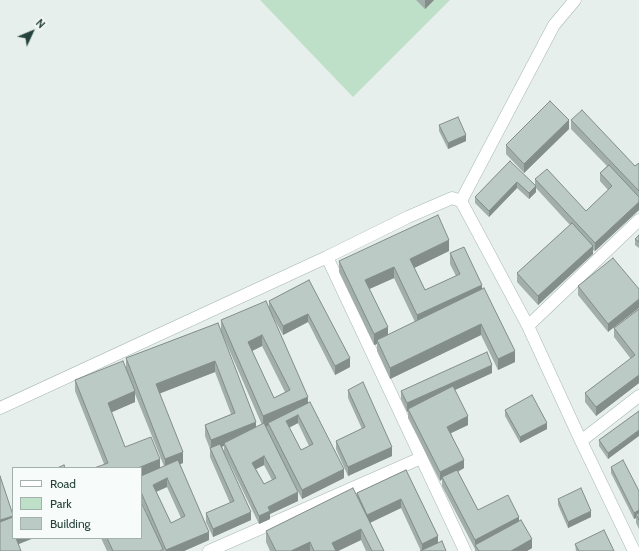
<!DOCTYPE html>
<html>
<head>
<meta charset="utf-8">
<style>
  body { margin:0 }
  #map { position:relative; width:639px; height:551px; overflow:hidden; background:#e6efeb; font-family:Cabin,sans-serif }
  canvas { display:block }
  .legend { position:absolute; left:12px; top:467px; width:130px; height:72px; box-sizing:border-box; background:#f7fbf9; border:1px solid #a3b1ad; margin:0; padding:5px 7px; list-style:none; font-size:12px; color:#24423a }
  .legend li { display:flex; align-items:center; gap:8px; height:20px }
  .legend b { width:20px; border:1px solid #a3b1ad }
  .north { position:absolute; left:12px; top:12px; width:40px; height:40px; -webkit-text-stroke:3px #f7fbf9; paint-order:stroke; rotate:46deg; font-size:11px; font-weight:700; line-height:16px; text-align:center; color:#24423a }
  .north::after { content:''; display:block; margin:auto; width:14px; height:18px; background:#24423a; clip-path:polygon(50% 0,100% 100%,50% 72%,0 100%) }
</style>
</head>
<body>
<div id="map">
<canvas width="639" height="551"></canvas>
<ul class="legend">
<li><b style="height:5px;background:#fff"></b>Road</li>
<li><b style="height:11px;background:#bfe0c8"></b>Park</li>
<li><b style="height:11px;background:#bbcac4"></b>Building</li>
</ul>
<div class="north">N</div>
</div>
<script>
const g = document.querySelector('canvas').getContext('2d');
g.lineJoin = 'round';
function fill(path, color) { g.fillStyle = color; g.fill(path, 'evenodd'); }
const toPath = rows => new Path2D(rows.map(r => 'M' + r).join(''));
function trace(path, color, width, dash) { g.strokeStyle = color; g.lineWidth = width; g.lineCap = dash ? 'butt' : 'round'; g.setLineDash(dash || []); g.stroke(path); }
fill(toPath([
  [260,0,450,0,353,97]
]), '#bfe0c8');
const street = toPath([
  [461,201,554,25,575,0],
  [327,257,465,551],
  [528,326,639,220],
  [0,408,327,257,408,217,452,198,461,201,528,326,581,441,634,551],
  [581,441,639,396],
  [209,551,421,458]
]);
trace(street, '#a8b8b2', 13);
trace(street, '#fff', 12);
fill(toPath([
  [416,0,434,0,425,9],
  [571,120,635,166,639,163,639,210,595,251,593,250,593,254,538,305,517,282,517,273,570,225,536,188,536,192,529,199,517,188,489,217,475,203,475,197,510,161,535,186,535,179,586,211,608,190,600,181,600,173,607,166,571,129],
  [439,125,466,141,448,149,439,131],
  [569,129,524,173,506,154,506,145],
  [639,235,639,248,635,245,635,239],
  [449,251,414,268,425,290,456,276,450,264,450,253,482,289,515,362,498,370,481,335,390,379,377,351,377,344,374,345,339,272,339,261],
  [394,278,415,322,388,335,369,289],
  [309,280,350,367,335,375,308,322,283,335,270,311,308,403,344,478,302,499,288,473,298,501,270,514,270,519,259,524,225,454,251,520,213,537,206,522,206,513,230,503,210,457,210,449,205,436,205,425,231,414,215,372,160,393,183,463,180,464,209,540,184,551,107,551,101,538,141,538,147,514,141,501,141,468,104,464,75,391,75,380,126,367,126,358,218,323,256,427,262,425,221,331,221,320,269,309,269,301],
  [262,346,285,392,274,398,252,351],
  [135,394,164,466,160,468,125,447,111,412,135,402],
  [298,423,309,446,301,450,289,428],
  [222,446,224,446,224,451],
  [264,465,272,480,264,484,256,469],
  [167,487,181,518,171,523,156,492],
  [578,286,639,289,608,332,578,295],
  [639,309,639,383,596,416,585,402,585,393,631,359,614,337,614,328],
  [492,373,455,390,468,425,451,433,464,468,458,472,478,510,519,521,532,548,527,551,475,551,475,549,442,486,442,479,440,481,408,418,408,411,407,412,401,399,401,391],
  [348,390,392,456,348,476,336,449,336,441,362,429,348,398],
  [505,410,547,429,520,443,505,416],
  [639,411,608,459,599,446,599,440],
  [611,467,639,491,639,529,636,523,636,518,634,519,611,473],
  [406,470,438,536,421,551,401,508,370,523,384,551,366,551,361,540,338,551,270,551,266,542,266,531,357,496,357,493],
  [558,499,591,517,568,528,558,505],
  [575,544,614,551,576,551]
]), '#a1aea9');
fill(toPath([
  [425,0,434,0,425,9],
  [569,120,569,129,524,173,524,164],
  [466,135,466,141,448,149,448,143],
  [517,182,517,188,489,217,489,211],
  [536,186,536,192,529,199,529,193],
  [639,202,639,210,595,251,595,243],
  [449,240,449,251,410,270,410,259],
  [593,246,593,254,538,305,538,296],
  [394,267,394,278,365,291,365,280],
  [482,285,482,296,417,326,417,315],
  [639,299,639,308,608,332,608,324],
  [308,314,308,322,283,335,283,326],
  [481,324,481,335,390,379,390,368],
  [388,327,388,338,377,340,377,344,374,345,374,334],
  [262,335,262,346,248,353,248,342],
  [515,351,515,362,498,370,498,359],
  [350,358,350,367,335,375,335,366],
  [215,361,215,372,156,395,156,384],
  [492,365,492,373,409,411,408,409,408,411,407,412,407,403],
  [639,375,639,383,596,416,596,407],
  [135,391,135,402,108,414,108,403],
  [308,397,308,408,268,423,268,426,263,428,263,416],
  [298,415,298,423,286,429,286,421],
  [468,416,468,425,447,435,447,427],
  [256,422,256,433,224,443,224,446,211,451,211,440],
  [547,423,547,429,520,443,520,437],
  [639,430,639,436,608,459,608,453],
  [392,447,392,456,348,476,348,467],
  [183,452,183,463,165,470,165,459],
  [264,456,264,465,252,471,252,463],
  [160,459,160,470,141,478,141,468,138,468],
  [464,460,464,468,443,479,442,477,442,479,440,481,440,472],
  [344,469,344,478,302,499,302,490],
  [167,478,167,487,153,493,153,485],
  [298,492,298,501,270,514,270,519,259,524,259,516,268,507],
  [401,499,401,508,367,524,367,515],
  [639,510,639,516,636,514,636,518,634,519,634,513],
  [591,511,591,517,568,528,568,522],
  [251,512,251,520,213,537,213,529],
  [13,516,13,525,0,529,0,520],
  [519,517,519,526,475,545,475,549,475,540],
  [361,529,361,540,338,551,332,551,332,543],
  [209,532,209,540,184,551,166,551,166,550],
  [438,536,438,545,422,551,422,544],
  [14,538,34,538,14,546],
  [532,539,532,548,527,551,511,551],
  [310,542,310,551,291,551]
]), '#838d89');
const building = toPath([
  [550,101,569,120,524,164,506,145,550,101],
  [582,110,635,166,639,163,639,191,571,120,582,110],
  [458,117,466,135,448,143,439,125,458,117],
  [510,161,536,186,529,193,517,182,489,211,475,197,510,161],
  [609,165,639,197,639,202,595,243,535,179,547,169,586,211,612,186,600,173,609,165],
  [438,215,449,240,410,259,425,290,460,274,450,253,464,247,482,285,417,315,394,267,365,280,388,327,374,334,339,261,438,215],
  [572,223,593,246,538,296,517,273,572,223],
  [639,235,639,242,635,239,639,235],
  [613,258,639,289,639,299,608,324,578,286,613,258],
  [309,280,350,358,335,366,308,314,283,326,269,301,309,280],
  [484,288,515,351,498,359,481,324,390,368,377,340,484,288],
  [266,301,308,397,263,416,221,320,266,301],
  [262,335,290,390,274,398,248,342,262,335],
  [639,309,639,375,596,407,585,393,635,355,614,328,639,309],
  [218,323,256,422,211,440,205,425,235,413,215,361,156,384,183,452,165,459,126,358,218,323],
  [487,352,492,365,407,403,401,391,487,352],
  [123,361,135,391,108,403,125,447,151,437,160,459,138,468,94,468,108,463,75,380,123,361],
  [363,382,392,447,348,467,336,441,365,427,348,390,363,382],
  [453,386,468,416,447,427,464,460,440,472,408,409,453,386],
  [532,395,547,423,520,437,505,410,532,395],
  [310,402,344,469,302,490,268,423,310,402],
  [298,415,313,444,301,450,286,421,298,415],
  [639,411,639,430,608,453,599,440,639,411],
  [264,423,298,492,268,507,270,511,259,516,224,443,264,423],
  [264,456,276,478,264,484,252,463,264,456],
  [220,444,251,512,213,529,206,513,234,501,210,448,220,444],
  [178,460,209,532,166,550,141,492,141,476,178,460],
  [167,478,185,516,171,523,153,485,167,478],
  [623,460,639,491,639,510,634,513,611,467,623,460],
  [64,465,65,468,57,468,64,465],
  [406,470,438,536,422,544,401,499,367,515,357,493,406,470],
  [457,470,478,510,508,495,519,517,475,540,442,477,457,470],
  [0,476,13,515,13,516,0,520,0,476],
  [353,488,384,551,372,551,361,529,332,543,336,551,314,551,310,542,291,551,276,551,266,531,353,488],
  [581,488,591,511,568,522,558,499,581,488],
  [141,502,163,549,160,551,113,551,107,538,141,538,141,502],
  [639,513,639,520,636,514,639,513],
  [13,517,13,538,16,538,21,551,0,551,0,522,13,517],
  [521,520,532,539,511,551,479,551,475,545,521,520],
  [604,530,614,551,579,551,575,544,604,530],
  [442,541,446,551,420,551,442,541]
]);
fill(building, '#bbcac4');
trace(building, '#838d89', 1);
</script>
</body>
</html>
